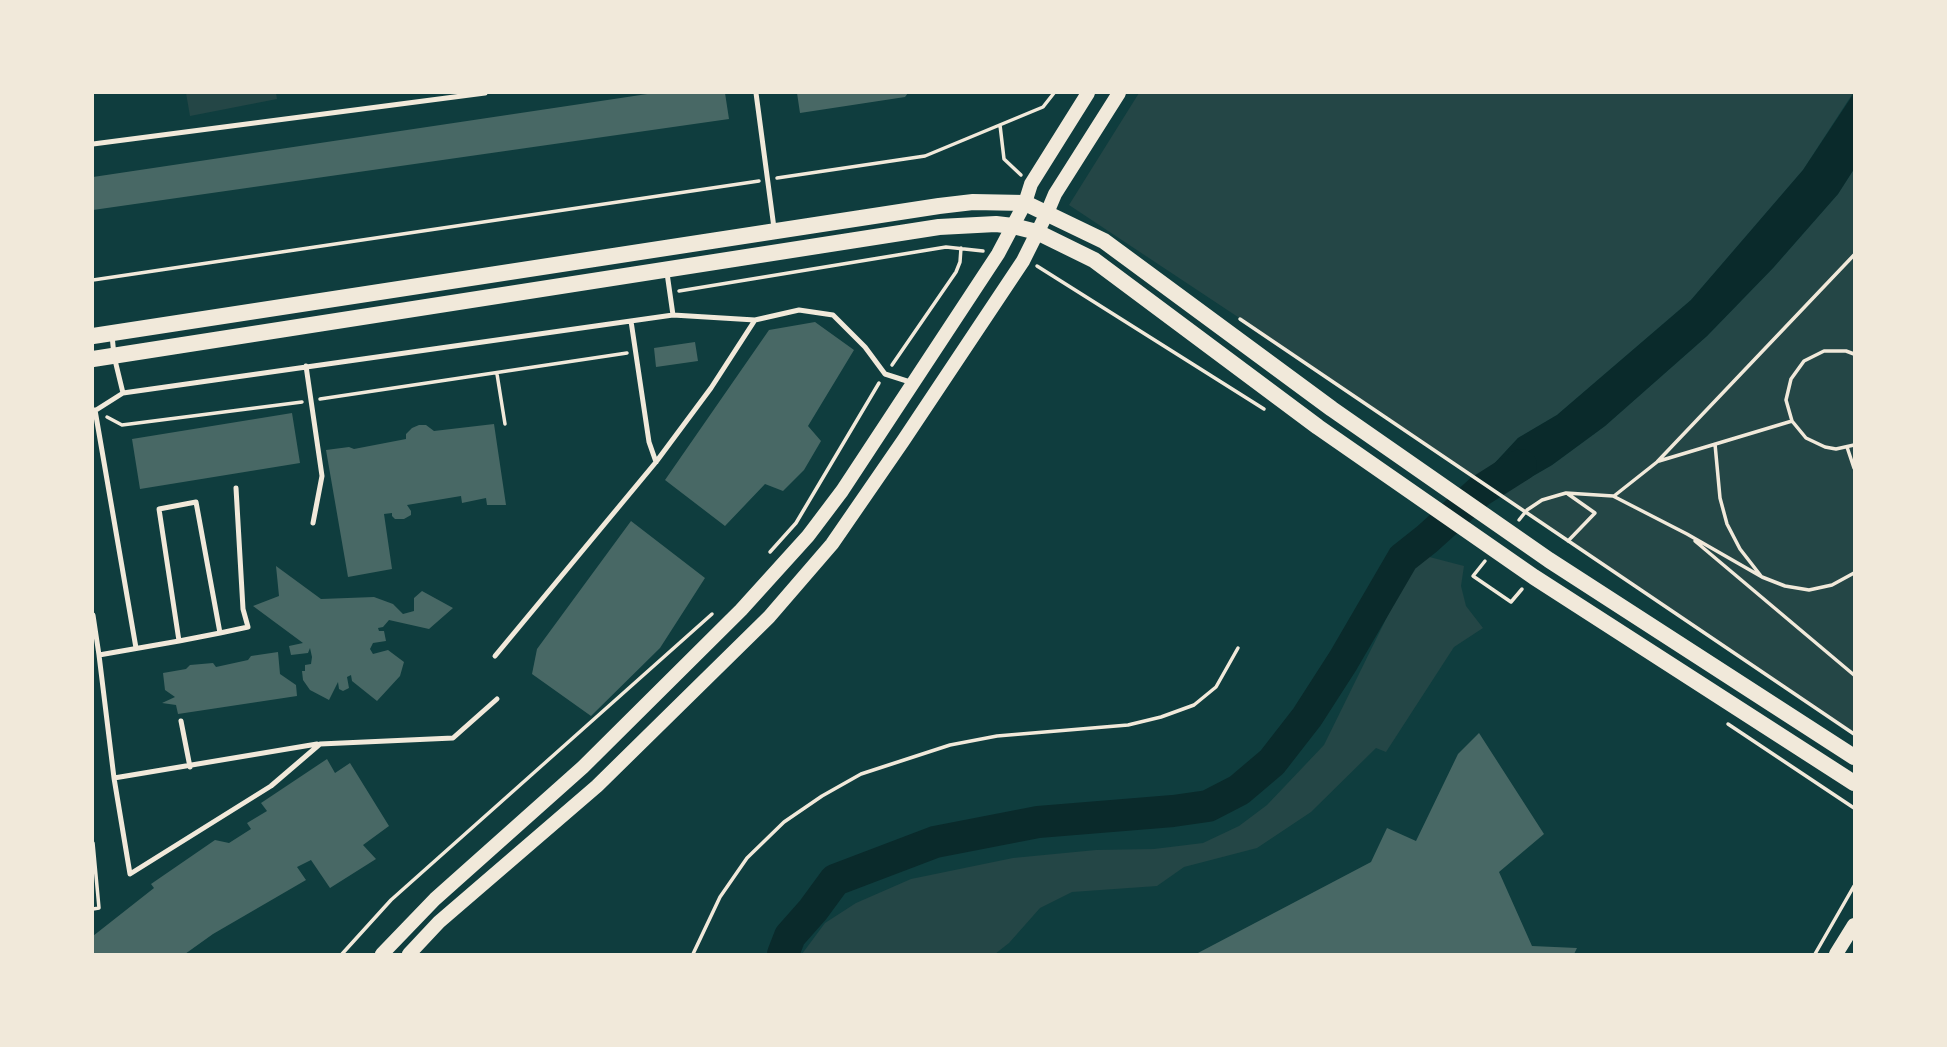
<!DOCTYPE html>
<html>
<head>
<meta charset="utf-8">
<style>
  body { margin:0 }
  #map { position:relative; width:1947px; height:1047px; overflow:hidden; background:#0f3d3e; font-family:Mulish,sans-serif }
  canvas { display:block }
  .frame { position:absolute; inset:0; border:94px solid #f1e9da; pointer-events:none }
</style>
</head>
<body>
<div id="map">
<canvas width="1947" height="1047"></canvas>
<div class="frame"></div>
</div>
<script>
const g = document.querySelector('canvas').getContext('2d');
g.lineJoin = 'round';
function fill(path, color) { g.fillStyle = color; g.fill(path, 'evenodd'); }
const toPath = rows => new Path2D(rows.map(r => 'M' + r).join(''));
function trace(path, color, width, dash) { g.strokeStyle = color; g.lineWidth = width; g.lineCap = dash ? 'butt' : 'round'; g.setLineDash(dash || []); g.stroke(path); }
fill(toPath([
  [186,93,276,93,277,99,190,116],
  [1139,93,1853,93,1803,170,1691,300,1557,415,1518,438,1479,480,1348,390,1069,205],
  [1854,169,1854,734,1502,494,1552,465,1605,426,1707,336,1773,268,1838,194],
  [1418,554,1464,566,1461,586,1466,606,1483,628,1454,647,1386,752,1376,748,1311,812,1257,848,1184,867,1157,886,1072,892,1040,908,1009,943,995,954,802,954,825,923,856,903,911,879,1013,858,1096,850,1154,849,1203,843,1239,826,1267,805,1324,745]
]), '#244646');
fill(toPath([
  [1854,93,1854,169,1838,194,1773,268,1707,336,1605,426,1552,465,1502,494,1479,480,1518,438,1557,415,1691,300,1803,170]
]), '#0a2a2b');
trace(toPath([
  [783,954,790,936,813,910,835,880,935,842,1038,822,1173,811,1208,806,1239,790,1272,762,1307,717,1343,661,1403,558,1427,539,1480,491,1521,465]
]), '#0a2a2b', 32);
fill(toPath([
  [654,93,725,93,729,119,93,210,93,177],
  [797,93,908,93,905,97,800,113],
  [815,322,854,350,808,426,821,441,804,470,783,491,765,484,725,526,665,480,769,330],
  [695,342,698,361,656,367,654,348],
  [292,413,300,463,140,489,132,439],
  [494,424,506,505,487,505,486,498,462,503,461,496,407,505,411,511,411,515,404,519,395,519,392,516,392,513,384,514,392,569,348,577,326,450,349,447,354,449,406,439,406,434,412,428,419,425,426,425,434,431],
  [631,521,705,578,660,648,591,716,532,674,537,649],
  [276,566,321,599,374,597,393,604,403,614,414,611,414,598,422,591,453,608,429,629,389,620,383,627,378,628,379,631,384,631,386,641,373,643,370,649,373,654,388,650,404,662,400,676,377,701,352,681,351,675,347,677,349,688,343,691,339,689,338,682,329,700,310,690,303,680,302,671,305,671,305,665,311,664,312,657,310,648,308,653,291,655,289,646,303,643,253,606,279,596],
  [278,652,280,674,296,685,297,696,178,714,176,705,162,703,175,697,165,690,163,673,186,669,190,665,213,663,216,667,248,660,251,656],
  [1479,733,1544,834,1499,872,1532,946,1577,948,1574,954,1196,954,1371,862,1387,828,1416,841,1458,754],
  [327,759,335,773,350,763,389,826,363,845,376,859,330,888,311,860,297,867,306,880,213,934,185,954,93,954,93,936,154,888,151,884,215,840,229,843,251,829,247,823,267,811,261,803]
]), '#486865');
trace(toPath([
  [1000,125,1004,159,1021,175],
  [777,178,925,156,1043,107,1054,93],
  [1037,266,1264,409],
  [93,280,759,181],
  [679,291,946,247,983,251],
  [1240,319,1854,734],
  [1854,354,1846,351,1824,351,1804,361,1791,379,1786,400,1792,421,1806,438,1825,447,1836,449,1854,445],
  [892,365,956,272,960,262,961,248],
  [497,374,505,424],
  [320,399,627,353],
  [107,417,122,425,302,402],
  [1715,444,1720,498,1727,524,1740,549,1761,576],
  [1847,447,1854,468],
  [1659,461,1792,421],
  [1614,496,1657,462,1854,255],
  [1519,520,1527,510,1542,500,1559,495,1566,493,1613,496,1687,534,1762,577,1785,586,1809,590,1832,585,1854,573],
  [1568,541,1595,513,1568,494],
  [1695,541,1854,675],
  [770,552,796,523,879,383],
  [1485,561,1473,576,1511,602,1522,589],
  [1728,724,1854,808],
  [93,843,99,908,93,909],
  [342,954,391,900,712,614],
  [693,954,720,897,747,858,784,822,822,796,861,774,950,745,997,736,1128,725,1161,717,1194,705,1216,687,1238,648],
  [1815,954,1854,886]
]), '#f1e9da', 3.5);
trace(toPath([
  [756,93,774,228],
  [93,144,485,93],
  [667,273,673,315],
  [631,321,649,442,656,462],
  [306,366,322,476,313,523],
  [123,393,673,315,755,320],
  [95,410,136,648],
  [93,412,123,393,114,356,112,335],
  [93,615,99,655,114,778,317,744],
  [220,633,248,627,243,609,236,488],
  [99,655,179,641,159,509,196,502,220,633,179,641],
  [495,656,656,462,711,388,755,320,799,310,833,315,865,347,885,374,910,382],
  [181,721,190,767],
  [114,778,130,874,271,786,320,744,453,738,497,699]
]), '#f1e9da', 5);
trace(toPath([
  [382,954,435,899,583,767,741,610,808,536,842,491,998,254,1025,203,1031,184,1088,93],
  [409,954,439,922,597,786,769,617,832,544,903,441,1023,261,1047,213,1055,194,1119,93],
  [1836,954,1854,925]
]), '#f1e9da', 14);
trace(toPath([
  [93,336,939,206,973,202,1025,203,1104,241,1332,409,1549,560,1854,757],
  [93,359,939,227,996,224,1013,226,1037,232,1094,260,1318,427,1534,577,1854,783]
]), '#f1e9da', 16);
</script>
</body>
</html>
